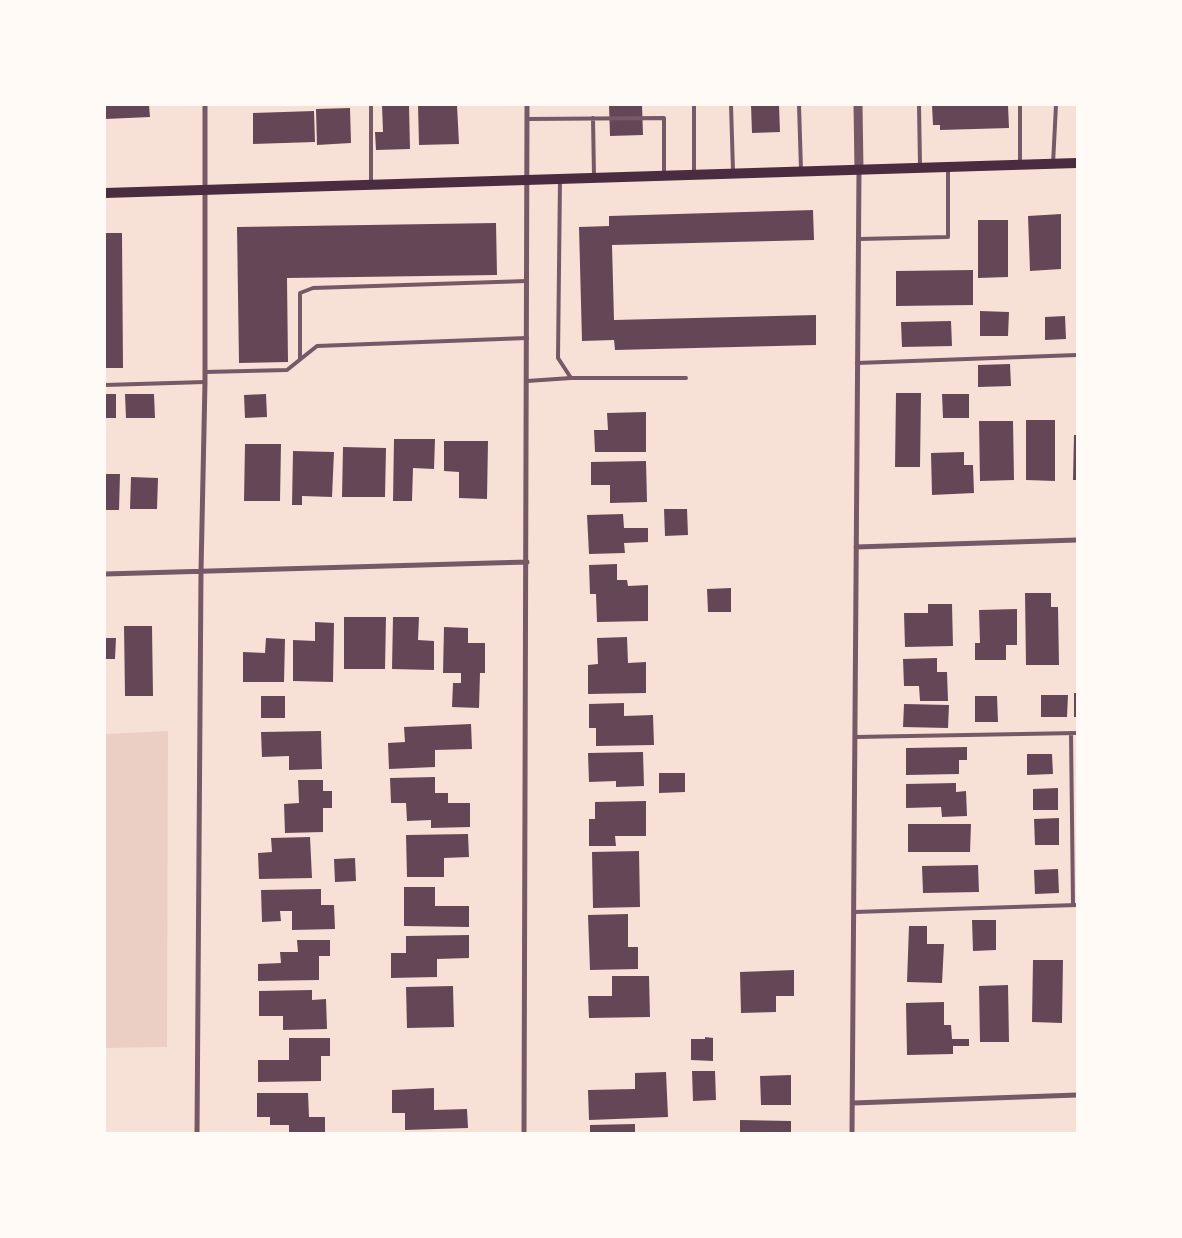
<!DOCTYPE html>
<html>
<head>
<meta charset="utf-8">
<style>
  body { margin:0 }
  #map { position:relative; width:1182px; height:1238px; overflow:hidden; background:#f7e1d7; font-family:Jost,sans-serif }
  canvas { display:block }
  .frame { position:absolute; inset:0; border:106px solid #fffaf5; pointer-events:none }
</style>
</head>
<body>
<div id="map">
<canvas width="1182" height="1238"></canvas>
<div class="frame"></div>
</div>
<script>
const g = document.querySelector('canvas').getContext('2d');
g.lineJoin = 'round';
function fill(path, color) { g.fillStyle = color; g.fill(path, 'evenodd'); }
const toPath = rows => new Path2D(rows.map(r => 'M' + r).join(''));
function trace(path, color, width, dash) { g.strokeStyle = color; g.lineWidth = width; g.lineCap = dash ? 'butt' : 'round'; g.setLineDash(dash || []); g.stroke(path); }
fill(toPath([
  [168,731,167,1047,105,1048,105,734]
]), '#ebcfc5');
fill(toPath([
  [105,105,149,105,150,117,105,119],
  [382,105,409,105,410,149,376,150,375,132,383,132],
  [418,105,457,105,459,144,419,145],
  [609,105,642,105,643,135,610,136],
  [751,105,779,105,780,132,752,133],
  [932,105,1008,105,1009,128,940,130,940,125,933,125],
  [350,108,351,143,317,145,316,109],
  [314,111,315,142,253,144,253,113],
  [813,210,814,240,612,245,614,320,816,315,816,345,615,350,614,340,582,341,579,227,609,226,609,216],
  [1061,214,1061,269,1030,271,1028,216],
  [978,220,1008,220,1008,277,978,278],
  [496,223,497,275,287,278,288,362,239,363,237,227],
  [105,233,122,233,123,368,105,368],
  [973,270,973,305,896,306,896,271],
  [980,311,1009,312,1008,336,980,336],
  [1065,316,1066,339,1045,340,1045,317],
  [951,321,952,346,902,347,901,322],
  [1010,364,1011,386,978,387,978,365],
  [896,393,921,393,920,467,895,467],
  [105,394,116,394,116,418,105,418],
  [125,394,154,394,155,418,126,418],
  [266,394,267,417,245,418,244,395],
  [942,394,969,394,969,418,943,418],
  [646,412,646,452,595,452,594,430,608,430,607,413],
  [1026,420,1055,420,1055,481,1026,480],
  [979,421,1013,421,1014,480,980,481],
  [1074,435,1077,435,1077,480,1073,480],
  [394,439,435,439,434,469,413,468,412,501,393,501],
  [444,441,488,441,487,499,459,498,459,472,444,471],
  [245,444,281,444,280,501,244,501],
  [343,447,386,448,385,497,342,497],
  [293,451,334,452,332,497,302,496,302,505,292,505],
  [964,452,964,465,973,465,974,493,932,495,931,453],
  [646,461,647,502,610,503,610,485,591,485,591,462],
  [105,474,120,474,119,510,105,510],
  [131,477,158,478,157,509,130,509],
  [664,509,687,509,688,535,665,536],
  [623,514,624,528,648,528,648,542,624,543,625,553,589,554,587,515],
  [617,564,617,580,627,580,628,586,648,585,648,621,597,622,596,594,590,594,589,565],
  [731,588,731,612,708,612,707,589],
  [1025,593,1051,593,1051,607,1058,607,1059,665,1026,665],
  [928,604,952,604,953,646,905,647,904,613,928,613],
  [1017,609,1017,645,1006,645,1006,660,975,660,975,643,980,643,979,610],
  [344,617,386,617,385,669,344,669],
  [393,617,419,617,418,640,434,641,434,670,392,669],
  [315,622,334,623,333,682,293,681,293,640,315,641],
  [124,626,152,626,153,696,125,696],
  [444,627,468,628,468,643,485,643,485,673,480,673,479,708,452,707,453,683,461,683,461,673,443,673],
  [627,637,628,663,646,662,646,693,588,694,588,665,598,664,597,638],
  [105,638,116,638,115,659,105,659],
  [266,638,285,639,284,682,243,682,243,652,265,653],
  [937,658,937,672,947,672,948,701,920,701,919,686,904,686,903,659],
  [1074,693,1077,693,1077,717,1074,717],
  [1041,695,1068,695,1067,717,1041,717],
  [261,696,285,696,285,718,261,718],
  [975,696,997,696,998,722,975,722],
  [624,703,624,716,653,715,654,745,596,746,596,728,589,728,589,704],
  [904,704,949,705,948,728,903,727],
  [471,724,472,749,435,750,435,767,389,769,388,743,405,742,404,727],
  [321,731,322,769,289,770,289,756,262,757,261,732],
  [967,747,967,760,959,760,959,774,906,775,906,748],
  [643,752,644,786,616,787,616,781,589,782,588,753],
  [1027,754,1052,754,1053,774,1027,775],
  [659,773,685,773,685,792,659,793],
  [435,777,435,793,448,793,448,803,470,803,470,827,431,828,431,820,407,821,406,803,391,803,390,778],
  [298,780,323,780,323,791,332,791,332,808,323,808,323,832,285,833,284,804,299,803],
  [956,783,956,792,966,791,967,816,942,817,941,807,906,808,906,784],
  [1058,788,1058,810,1033,810,1033,789],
  [646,801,646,836,615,836,616,846,589,846,589,819,595,819,595,802],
  [1059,818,1059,845,1035,845,1034,819],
  [908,824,971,824,970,852,908,852],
  [468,834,469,857,444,858,444,877,407,877,406,835],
  [310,837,312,878,259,879,258,853,272,852,271,838],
  [639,851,640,907,593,908,592,852],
  [355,858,356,881,335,882,334,859],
  [978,865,979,892,923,893,922,866],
  [1058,869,1059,893,1035,894,1034,870],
  [404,887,435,887,435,906,469,906,469,927,404,926],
  [321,889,321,905,334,905,335,929,292,930,292,911,280,911,281,921,262,922,261,890],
  [628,914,628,947,638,947,638,969,590,970,588,915],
  [972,920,996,920,996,950,973,951],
  [909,926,927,926,927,944,944,944,942,983,907,982],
  [469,935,469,958,437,959,437,977,391,978,391,953,406,953,406,936],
  [297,940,330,940,330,956,319,956,319,980,258,981,258,964,281,963,280,952,298,952],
  [1033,960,1063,960,1062,1023,1032,1022],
  [794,970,794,996,776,996,776,1012,741,1013,740,972],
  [612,976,649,976,650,1017,589,1018,588,996,612,996],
  [1008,985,1009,1042,980,1042,979,986],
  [453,986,454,1027,407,1028,406,987],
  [312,990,312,1000,326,999,327,1029,283,1030,283,1016,259,1016,259,991],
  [944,1002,944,1025,951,1025,952,1039,969,1039,969,1046,953,1046,953,1054,907,1055,906,1003],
  [705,1037,713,1038,713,1061,691,1060,691,1039,705,1039],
  [289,1038,330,1038,330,1056,321,1056,321,1081,258,1082,258,1060,289,1060],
  [692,1071,715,1071,716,1100,693,1101],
  [666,1072,668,1117,589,1120,588,1090,635,1089,635,1073],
  [791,1075,791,1105,761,1105,760,1076],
  [434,1088,434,1110,467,1109,468,1128,405,1130,405,1113,392,1113,392,1090],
  [257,1093,308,1093,309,1117,325,1117,325,1133,289,1133,289,1125,270,1125,270,1117,257,1117],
  [740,1120,791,1121,791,1133,740,1132],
  [635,1124,635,1133,590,1133,590,1125]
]), '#644757');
trace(toPath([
  [371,105,371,183],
  [731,105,733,171],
  [799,105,801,170],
  [919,105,920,166],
  [1020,105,1020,163],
  [593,118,594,176],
  [527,119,664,118,664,174],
  [1053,164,1056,105],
  [694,175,694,105],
  [560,179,558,358,571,378,686,378],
  [859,239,948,237,948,168],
  [300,359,300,293,313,288,527,281],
  [857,363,1077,355],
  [205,372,287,370,317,346,527,338],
  [527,381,571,378],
  [105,385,205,382],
  [1071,733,1073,905],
  [855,737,1077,733],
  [854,912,1077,905]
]), '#755966', 4);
trace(toPath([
  [856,547,1077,540],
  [105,574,527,562],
  [853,1103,1077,1095],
  [197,1133,201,571,205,382,205,105],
  [524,1133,527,105],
  [852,1133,859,170]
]), '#755966', 5);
trace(toPath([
  [858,105,859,170]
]), '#755966', 9);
trace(toPath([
  [105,193,1077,163]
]), '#4a2c40', 10);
</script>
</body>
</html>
